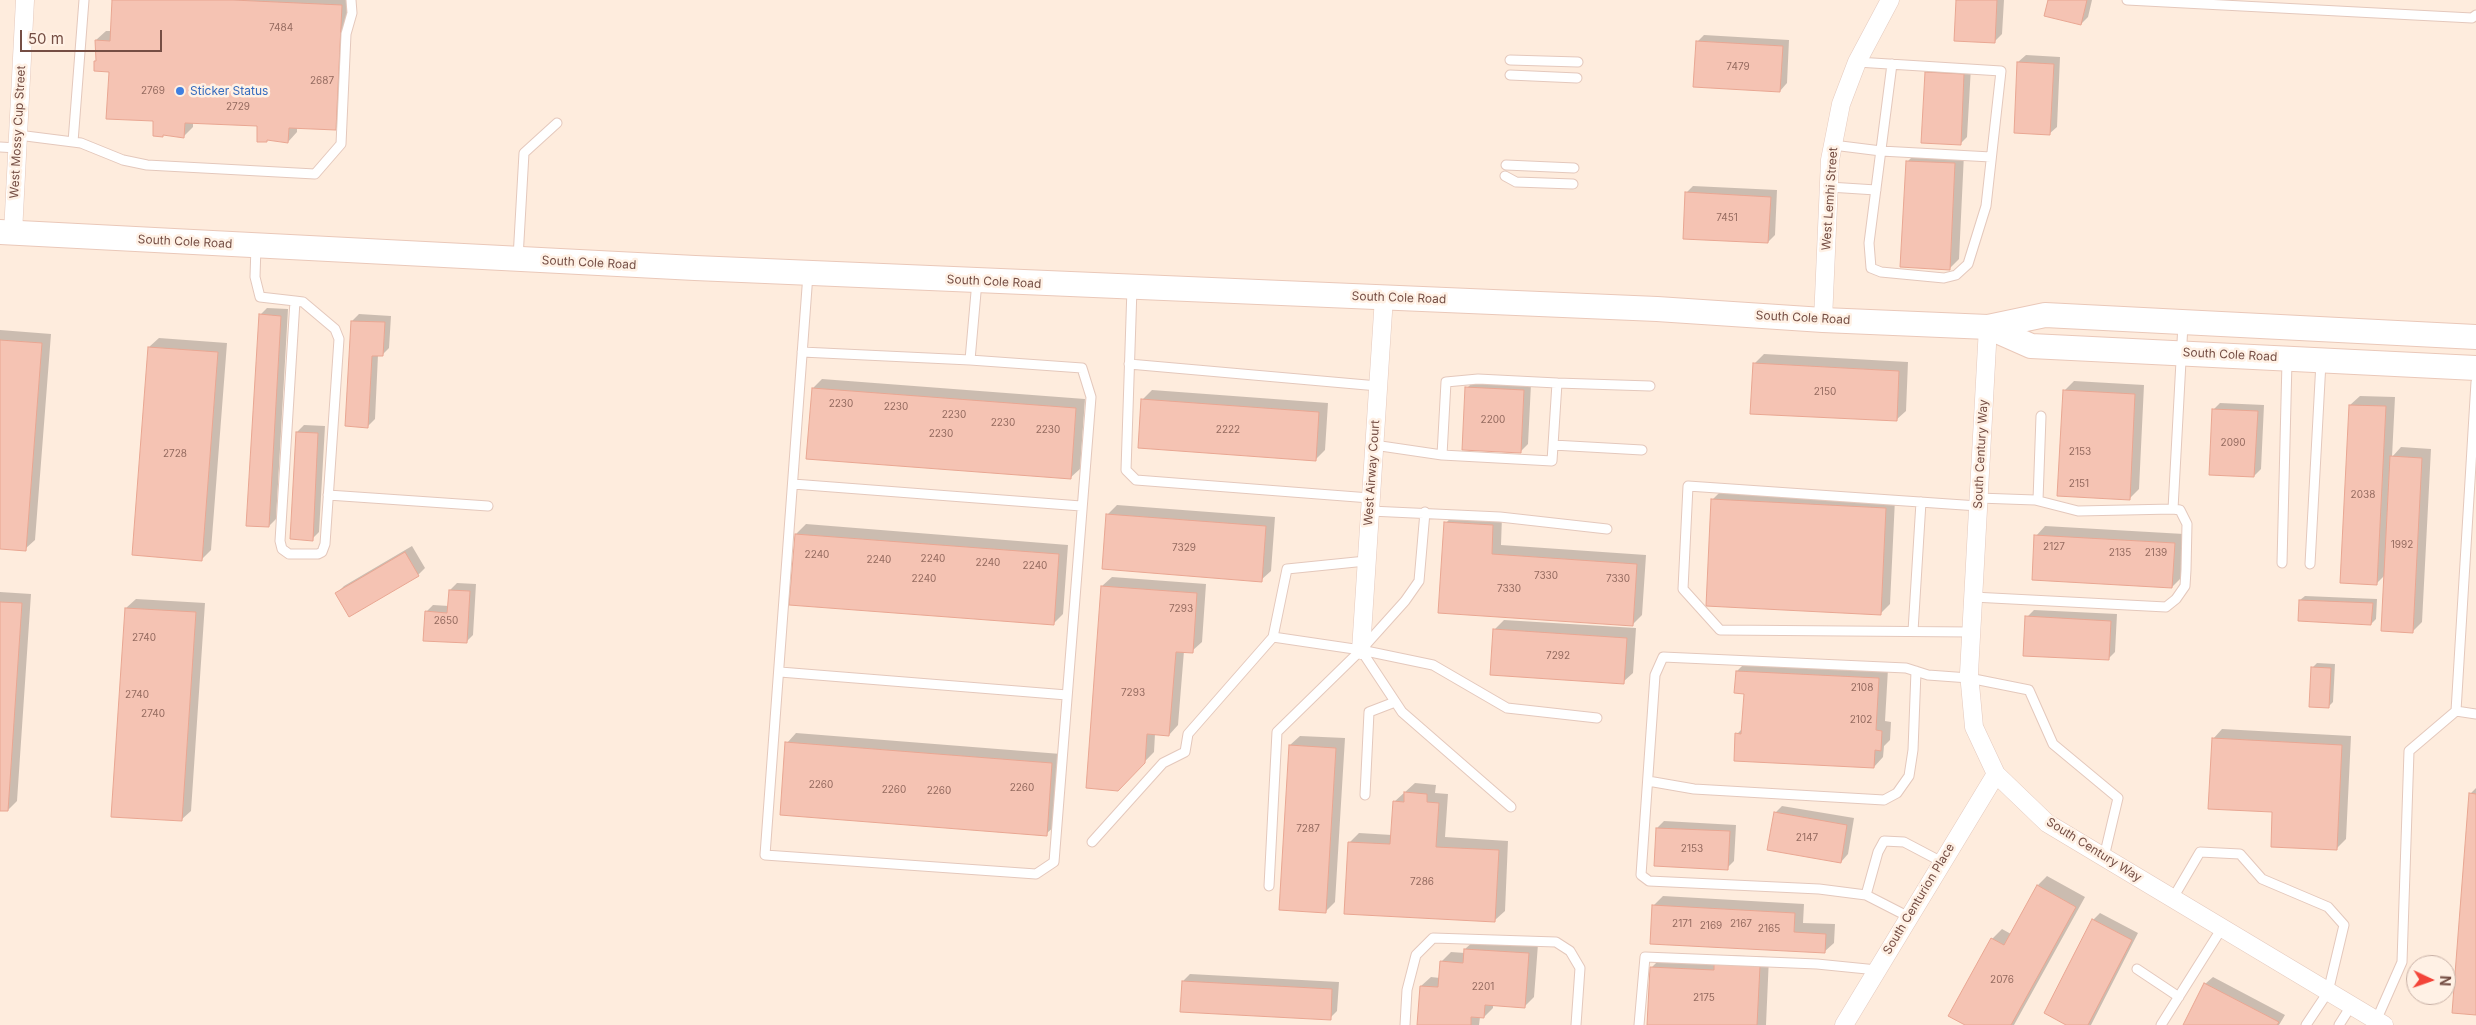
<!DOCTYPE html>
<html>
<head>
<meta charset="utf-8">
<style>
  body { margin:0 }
  #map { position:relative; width:2476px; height:1025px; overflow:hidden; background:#feecdd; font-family:Inter,sans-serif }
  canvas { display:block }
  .north { position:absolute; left:2406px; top:955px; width:50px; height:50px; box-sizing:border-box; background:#fff1e5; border:1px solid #c8b0a5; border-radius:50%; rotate:93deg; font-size:14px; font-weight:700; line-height:20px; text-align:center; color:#754e44 }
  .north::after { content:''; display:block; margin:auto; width:18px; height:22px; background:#f34438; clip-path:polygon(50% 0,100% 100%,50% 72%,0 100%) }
  .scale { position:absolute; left:20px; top:30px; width:142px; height:22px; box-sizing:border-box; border:2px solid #754e44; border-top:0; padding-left:6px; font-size:15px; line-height:18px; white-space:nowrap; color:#754e44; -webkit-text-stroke:4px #fff1e5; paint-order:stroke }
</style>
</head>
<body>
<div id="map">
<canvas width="2476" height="1025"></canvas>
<div class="north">N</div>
<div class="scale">50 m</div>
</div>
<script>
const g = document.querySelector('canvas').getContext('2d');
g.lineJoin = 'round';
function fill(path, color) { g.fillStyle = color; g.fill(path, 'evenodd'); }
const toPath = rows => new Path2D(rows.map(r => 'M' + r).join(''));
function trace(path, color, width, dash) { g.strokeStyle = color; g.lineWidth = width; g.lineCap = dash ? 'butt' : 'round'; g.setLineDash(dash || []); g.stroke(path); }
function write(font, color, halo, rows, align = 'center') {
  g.font = font + ' Inter,sans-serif'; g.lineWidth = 5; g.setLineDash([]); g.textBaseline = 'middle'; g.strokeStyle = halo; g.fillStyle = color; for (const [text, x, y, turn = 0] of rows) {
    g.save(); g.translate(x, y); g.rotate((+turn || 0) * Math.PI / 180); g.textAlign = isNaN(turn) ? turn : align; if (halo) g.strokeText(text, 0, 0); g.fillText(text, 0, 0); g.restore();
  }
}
fill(toPath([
  [114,0,351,0,345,120,335,129,297,127,297,132,288,142,279,140,258,140,259,125,193,122,193,127,183,137,155,120,110,71,95,61,97,60,96,40,106,31,112,31],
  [1958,0,2004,0,2002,34,1995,41],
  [2049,0,2092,0,2088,17,2081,24],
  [1704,35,1789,40,1787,83,1780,91,1697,42],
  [2026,55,2060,57,2057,127,2049,134,2018,62],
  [1933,65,1971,67,1967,137,1960,144,1926,72],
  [1917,152,1964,154,1959,259,1949,269,1908,161],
  [1693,186,1777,190,1775,235,1768,242,1686,193],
  [267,308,288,309,276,519,269,526,260,315],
  [359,314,391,316,389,348,382,355,378,355,375,419,368,426,352,321],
  [0,330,51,334,35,540,25,549,0,547],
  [159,338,227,343,211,550,202,559,149,347],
  [1764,354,1908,362,1906,411,1896,420,1755,363],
  [822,379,1085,399,1080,469,1070,478,813,388],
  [1474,381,1531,384,1528,444,1521,451,1467,388],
  [2074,381,2144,385,2139,489,2129,499,2064,391],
  [1152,390,1328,403,1325,450,1315,460,1142,400],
  [2360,396,2395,397,2392,457,2401,447,2431,449,2422,622,2412,632,2385,575,2376,584,2350,405],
  [2220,403,2264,405,2261,469,2254,476,2213,410],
  [304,425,325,426,319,532,312,539,297,432],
  [1722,490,1895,499,1890,604,1880,614,1712,500],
  [1117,505,1275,517,1271,571,1261,580,1107,515],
  [1455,513,1502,516,1501,545,1646,555,1642,615,1632,625,1439,611,1446,523],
  [806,524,1068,545,1063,614,1053,624,791,603,796,534],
  [2045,526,2184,534,2182,577,2172,587,2036,536],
  [412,546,425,568,418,575,337,593,344,586],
  [1112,577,1206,584,1202,642,1192,651,1184,651,1178,725,1169,735,1155,734,1154,752,1118,789,1102,586],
  [457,583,476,584,473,635,466,642,426,612,433,605,449,606,450,590],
  [0,592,31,594,17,801,8,810,0,810],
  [2305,596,2377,599,2376,619,2371,624,2300,600],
  [136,599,205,603,191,811,181,820,126,608],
  [2034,610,2117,614,2115,652,2108,659,2027,617],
  [1504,620,1636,628,1633,673,1623,682,1494,630],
  [1746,662,1888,669,1885,721,1891,722,1890,740,1884,746,1883,757,1874,767,1737,734,1743,728,1745,693,1737,671],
  [2317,663,2335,664,2333,702,2328,707,2312,668],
  [2222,729,2351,736,2346,839,2336,849,2274,811,2213,739],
  [796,733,1061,754,1056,825,1046,834,787,743],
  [1300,736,1345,738,1335,902,1326,911,1290,745],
  [1415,783,1436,785,1435,793,1448,794,1445,837,1508,841,1505,911,1495,920,1349,843,1359,833,1392,835,1394,802],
  [2476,788,2476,1014,2470,794],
  [1782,806,1854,818,1848,854,1841,862,1775,813],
  [1664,821,1736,825,1734,861,1727,868,1657,828],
  [2047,876,2085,897,2014,1025,1967,1025,1950,1015,1992,939,2002,929,2011,934,2038,885],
  [1663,896,1804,904,1803,923,1835,924,1834,943,1824,952,1653,906],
  [2100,913,2138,933,2091,1025,2069,1025,2093,920],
  [1475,940,1538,944,1534,997,1525,1006,1493,1004,1493,1008,1484,1017,1480,1017,1479,1025,1418,1025,1421,986,1431,977,1440,978,1441,962,1451,952,1465,953,1465,949],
  [1725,955,1769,957,1766,1025,1648,1025,1651,968,1661,958,1719,961],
  [1190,974,1339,982,1337,1011,1330,1018,1183,981],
  [2213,977,2285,1015,2279,1025,2184,1025,2205,984]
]), '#0003');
const building = toPath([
  [112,0,233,0,342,5,336,130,289,128,288,143,267,140,267,142,257,142,257,126,185,123,184,138,163,135,163,137,153,136,153,121,106,119,109,72,94,71,94,61,96,61,95,40,110,41,112,0],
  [1956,0,1997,0,1995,43,1954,41,1956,0],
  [2048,0,2087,0,2081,25,2044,16,2048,0],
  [1696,41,1783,46,1780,92,1693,87,1696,41],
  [2017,62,2054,64,2050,135,2014,133,2017,62],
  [1925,72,1964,74,1961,145,1921,143,1925,72],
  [1906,161,1955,163,1950,270,1900,267,1906,161],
  [1685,192,1771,197,1768,243,1683,239,1685,192],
  [259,314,281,316,269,527,246,526,259,314],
  [351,321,385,322,383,356,372,356,368,428,345,426,351,321],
  [0,340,42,343,26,551,0,549,0,340],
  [148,347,218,352,202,561,132,555,148,347],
  [1753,363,1899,371,1897,421,1750,414,1753,363],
  [1465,387,1524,390,1521,453,1462,450,1465,387],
  [812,388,1076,408,1071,479,806,459,812,388],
  [2063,390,2135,394,2130,500,2057,496,2063,390],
  [1141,399,1319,412,1316,461,1138,448,1141,399],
  [2349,405,2386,406,2377,585,2340,583,2349,405],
  [2212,409,2258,411,2254,477,2209,475,2212,409],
  [296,432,318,433,313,541,290,539,296,432],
  [2390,456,2422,458,2413,633,2381,631,2390,456],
  [1711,499,1886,508,1881,615,1706,606,1711,499],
  [1106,514,1266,526,1262,582,1102,569,1106,514],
  [1444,522,1493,525,1492,554,1637,564,1633,626,1438,613,1444,522],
  [795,534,1059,554,1054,625,789,605,795,534],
  [2034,535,2175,543,2172,588,2032,580,2034,535],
  [405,552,419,576,349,617,335,593,405,552],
  [1101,586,1197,593,1193,653,1176,652,1169,736,1147,734,1145,763,1118,791,1086,788,1101,586],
  [449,590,470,591,467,643,423,641,425,611,447,613,449,590],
  [2299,600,2373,603,2371,625,2298,621,2299,600],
  [0,602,22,603,8,811,0,811,0,602],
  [125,608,196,612,182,821,111,817,125,608],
  [2025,616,2111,621,2109,660,2023,656,2025,616],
  [1493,629,1627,638,1624,684,1490,675,1493,629],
  [2311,667,2331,668,2329,708,2309,707,2311,667],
  [1736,671,1879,678,1876,730,1882,731,1881,751,1875,750,1874,768,1734,761,1735,733,1741,734,1744,694,1734,693,1736,671],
  [2212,738,2342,745,2337,850,2271,847,2272,812,2208,809,2212,738],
  [785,742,1052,763,1047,836,780,815,785,742],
  [1289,745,1336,748,1326,913,1279,910,1289,745],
  [1404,792,1427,794,1427,802,1439,803,1436,847,1499,850,1495,922,1344,914,1348,842,1390,844,1393,801,1404,802,1404,792],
  [2469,793,2476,794,2476,1015,2452,1013,2469,793],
  [1774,812,1847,825,1841,863,1767,850,1774,812],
  [1656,828,1730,831,1728,870,1654,866,1656,828],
  [2037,885,2076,907,2011,1025,1965,1025,1948,1016,1991,938,2004,945,2037,885],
  [1652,905,1795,913,1794,932,1826,934,1825,953,1650,944,1652,905],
  [2092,919,2132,940,2088,1025,2066,1025,2044,1013,2092,919],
  [1464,949,1529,953,1525,1008,1485,1005,1484,1018,1471,1017,1471,1025,1417,1025,1420,986,1438,987,1440,961,1463,963,1464,949],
  [1714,964,1760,966,1757,1025,1647,1025,1650,967,1714,970,1714,964],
  [1182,981,1332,989,1331,1020,1180,1012,1182,981],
  [2204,983,2279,1022,2277,1025,2183,1025,2204,983]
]);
fill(building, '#f5c3b3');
trace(building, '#e9a692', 1);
const service = toPath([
  [2127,0,2472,18,2476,15],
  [1510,60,1578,62],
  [1857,62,2001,71,1986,206,1968,264,1956,275,1944,278,1881,272,1871,268,1869,243,1892,64],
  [1510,75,1577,78],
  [18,135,81,143,123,160,147,165,315,174,341,144,346,34,352,13,351,0],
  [73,142,84,0],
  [1833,145,1881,151,1991,157],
  [0,147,17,148],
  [1506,165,1574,168],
  [1505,176,1516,182,1573,184],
  [1829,187,1876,190],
  [256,246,255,277,260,297,295,301,280,541,282,549,289,554,318,554,322,552,325,544,339,339,335,329,303,302,295,301],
  [518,258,524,153,557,123],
  [808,274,765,855,1036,874,1054,862,1091,397,1082,368,970,360,977,281],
  [1132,288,1126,470,1136,480,1370,498],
  [802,352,970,360],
  [1129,364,1378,386],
  [1557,383,1650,386],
  [1374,445,1442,455,1552,461,1557,383,1478,379,1446,382,1442,455],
  [1553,445,1642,450],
  [793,484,1081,506],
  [328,495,488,506],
  [1978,498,2035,500,2078,511,2173,509,2183,324],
  [2038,500,2041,416],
  [1370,511,1500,517,1607,529],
  [2282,563,2287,361],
  [2310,564,2321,362],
  [1973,597,2166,607,2176,599,2185,586,2186,570,2187,524,2180,510,2173,509],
  [1913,631,1921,502],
  [1971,632,1720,630,1683,589,1688,486,1978,506],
  [1273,637,1361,650,1433,665,1507,708,1597,718],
  [1361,650,1402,712,1511,807],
  [780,672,1067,695],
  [2456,711,2476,714],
  [1648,781,1694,789,1884,800,1897,793,1909,776,1913,750,1916,671],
  [1365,795,1369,712,1395,702],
  [1092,842,1163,763,1185,752,1188,734,1273,637,1287,569,1366,561],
  [1269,886,1277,732,1361,650,1405,601,1419,581,1425,512],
  [1866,895,1878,852,1884,841,1904,842,1942,862],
  [2173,898,2200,852,2240,854,2262,879,2328,907,2344,925,2328,992,2306,1025],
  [1909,917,1866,895,1819,889,1649,881,1641,875,1655,675,1663,657,1906,668,1928,675,1969,678,2029,690,2053,744,2118,798,2104,857],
  [2137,969,2179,997],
  [2376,1021,2402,962,2409,751,2456,711,2476,382],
  [1405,1025,1407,990,1416,955,1433,938,1556,942,1570,951,1580,968,1576,1025],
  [1639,1025,1645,957,1817,964,1877,970],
  [2161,1025,2222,928],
  [2339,1025,2351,1006]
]);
const minor = toPath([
  [13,233,25,0],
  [1823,320,1830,160,1841,104,1857,62,1890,0],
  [1988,327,1969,673,1974,727,1996,774,2047,823,2384,1025],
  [1361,650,1384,297],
  [1844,1025,1996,774]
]);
const secondary = toPath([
  [0,232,695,268,1657,309,1823,320,1988,327,2045,315,2476,337],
  [1988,327,2031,346,2476,368]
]);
trace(service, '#e4c8bc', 11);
trace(minor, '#e4c8bc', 19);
trace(secondary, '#eac8b9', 26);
trace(service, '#fff', 9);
trace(minor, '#fff', 18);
trace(secondary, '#fff', 24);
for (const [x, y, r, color] of [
  [180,91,5,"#3f7fe0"]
]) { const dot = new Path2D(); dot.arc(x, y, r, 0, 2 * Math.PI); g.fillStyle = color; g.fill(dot); trace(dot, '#fff1e5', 2); }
write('10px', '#956b60', null, [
  ["7484",281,28],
  ["7479",1738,67],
  ["2687",322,81],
  ["2769",153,91],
  ["2729",238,107],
  ["7451",1727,218],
  ["2150",1825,392],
  ["2230",841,404],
  ["2230",896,407],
  ["2230",954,415],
  ["2200",1493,420],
  ["2230",1003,423],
  ["2230",1048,430],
  ["2222",1228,430],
  ["2230",941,434],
  ["2090",2233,443],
  ["2153",2080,452],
  ["2728",175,454],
  ["2151",2079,484],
  ["2038",2363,495],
  ["1992",2402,545],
  ["2127",2054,547],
  ["7329",1184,548],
  ["2135",2120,553],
  ["2139",2156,553],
  ["2240",817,555],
  ["2240",933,559],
  ["2240",879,560],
  ["2240",988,563],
  ["2240",1035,566],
  ["7330",1546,576],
  ["2240",924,579],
  ["7330",1618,579],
  ["7330",1509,589],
  ["7293",1181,609],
  ["2650",446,621],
  ["2740",144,638],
  ["7292",1558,656],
  ["2108",1862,688],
  ["7293",1133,693],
  ["2740",137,695],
  ["2740",153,714],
  ["2102",1861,720],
  ["2260",821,785],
  ["2260",1022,788],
  ["2260",894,790],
  ["2260",939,791],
  ["7287",1308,829],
  ["2147",1807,838],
  ["2153",1692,849],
  ["7286",1422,882],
  ["2171",1682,924],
  ["2167",1741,924],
  ["2169",1711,926],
  ["2165",1769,929],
  ["2076",2002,980],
  ["2201",1483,987],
  ["2175",1704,998]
]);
write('12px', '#366cbe', '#fff1e5', [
  ["Sticker Status",190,91]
], 'left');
write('12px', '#754e44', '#fff1e5', [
  ["West Mossy Cup Street",18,132,-87],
  ["West Lemhi Street",1830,199,-86],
  ["South Cole Road",185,242,3],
  ["South Cole Road",589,263,3],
  ["South Cole Road",994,282,3],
  ["South Cole Road",1399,298,2],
  ["South Cole Road",1803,318,3],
  ["South Cole Road",2230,355,3],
  ["South Century Way",1981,454,-87],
  ["West Airway Court",1372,473,-86],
  ["South Century Way",2094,850,32],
  ["South Centurion Place",1919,899,-59]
]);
</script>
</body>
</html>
